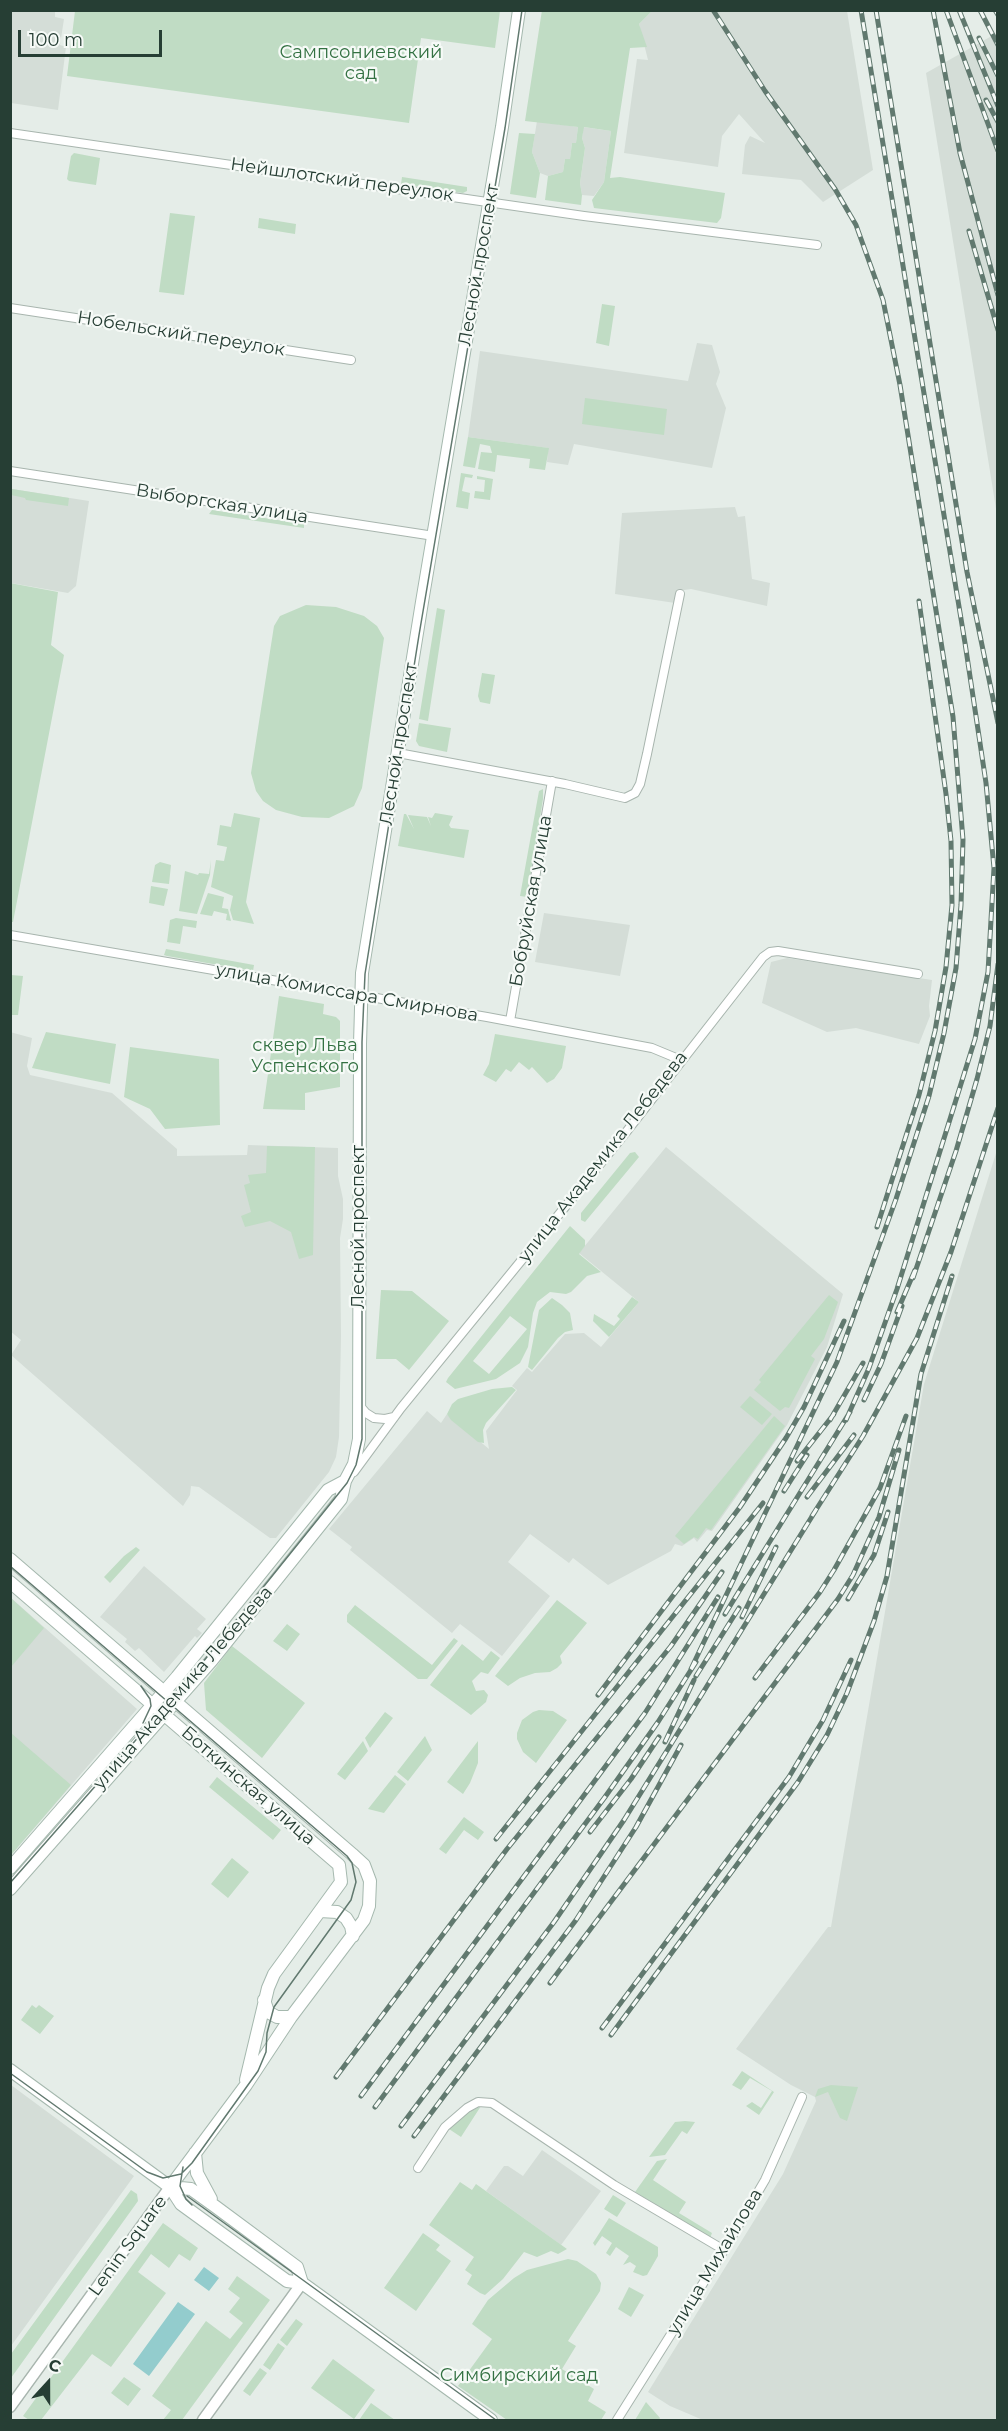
<!DOCTYPE html>
<html>
<head>
<meta charset="utf-8">
<style>
  body { margin:0 }
  #map { position:relative; width:1008px; height:2431px; overflow:hidden; background:#e5ede8; font-family:Montserrat,sans-serif }
  canvas { display:block }
  .frame { position:absolute; inset:0; border:12px solid #263e34; pointer-events:none }
  .north { position:absolute; left:18px; top:2353px; width:60px; height:60px; -webkit-text-stroke:4px #f6faf7; paint-order:stroke; rotate:21deg; font-size:16px; font-weight:700; line-height:24px; text-align:center; color:#263e34 }
  .north::after { content:''; display:block; margin:auto; width:21px; height:27px; background:#263e34; clip-path:polygon(50% 0,100% 100%,50% 72%,0 100%) }
  .scale { position:absolute; left:18px; top:30px; width:144px; height:27px; box-sizing:border-box; border:3px solid #263e34; border-top:0; padding-left:8px; font-size:18px; line-height:21px; white-space:nowrap; color:#263e34; -webkit-text-stroke:4px #f6faf7; paint-order:stroke }
</style>
</head>
<body>
<div id="map">
<canvas width="1008" height="2431"></canvas>
<div class="frame"></div>
<div class="north">С</div>
<div class="scale">100 m</div>
</div>
<script>
const g = document.querySelector('canvas').getContext('2d');
g.lineJoin = 'round';
function fill(path, color) { g.fillStyle = color; g.fill(path, 'evenodd'); }
const toPath = rows => new Path2D(rows.map(r => 'M' + r).join(''));
function trace(path, color, width, dash) { g.strokeStyle = color; g.lineWidth = width; g.lineCap = dash ? 'butt' : 'round'; g.setLineDash(dash || []); g.stroke(path); }
function write(font, color, halo, rows, align = 'center') {
  g.font = font + ' Montserrat,sans-serif'; g.lineWidth = 4.5; g.setLineDash([]); g.textBaseline = 'middle'; g.strokeStyle = halo; g.fillStyle = color; for (const [text, x, y, turn = 0] of rows) {
    g.save(); g.translate(x, y); g.rotate((+turn || 0) * Math.PI / 180); g.textAlign = isNaN(turn) ? turn : align; if (halo) g.strokeText(text, 0, 0); g.fillText(text, 0, 0); g.restore();
  }
}
fill(toPath([
  [11,11,55,11,55,17,64,19,60,45,66,47,58,110,11,103],
  [652,11,847,11,873,170,823,202,801,180,742,174,745,145,750,136,765,143,739,114,722,136,718,167,624,153,637,59,648,60,639,24],
  [997,33,997,515,926,73],
  [537,121,578,127,576,143,572,143,570,160,565,159,563,172,548,176,540,173,532,152],
  [583,127,611,131,604,182,594,196,582,195,580,183,585,148,582,138],
  [697,343,712,345,720,372,716,384,726,408,712,468,574,444,568,465,547,462,548,448,468,437,480,351,688,381],
  [12,489,89,501,76,586,68,593,11,583],
  [735,507,738,517,745,516,752,579,770,583,767,606,691,589,677,591,675,603,615,594,622,513],
  [544,913,630,925,620,976,535,962],
  [787,958,932,980,929,1006,930,1016,919,1044,856,1028,827,1032,762,1003,771,962],
  [10,1032,32,1038,27,1066,30,1075,112,1093,177,1149,177,1156,247,1155,248,1145,338,1148,338,1176,343,1199,343,1219,340,1238,341,1336,339,1437,336,1457,329,1472,276,1538,270,1538,199,1487,191,1486,190,1495,183,1506,11,1355,21,1340,10,1331],
  [666,1147,843,1294,827,1347,787,1425,712,1531,707,1530,697,1542,694,1538,682,1546,675,1544,671,1551,608,1585,573,1558,569,1563,530,1534,508,1562,550,1596,502,1656,460,1624,452,1633,350,1550,352,1547,329,1529,427,1411,441,1423,447,1414,489,1449,486,1431,517,1390,512,1386,527,1368,532,1372,565,1334,584,1333,601,1347,639,1302,579,1253],
  [997,1150,997,2420,703,2420,670,2406,648,2392,783,2174,816,2101,815,2097,791,2085,736,2049,828,1927,831,1927,924,1384],
  [144,1566,206,1619,197,1629,202,1633,197,1638,195,1636,164,1672,139,1648,135,1651,125,1642,127,1639,100,1617],
  [11,1598,137,1709,11,1855],
  [11,2085,134,2176,11,2346],
  [542,2150,601,2191,561,2245,486,2191,504,2166,508,2166,523,2176]
]), '#d4ddd7');
fill(toPath([
  [542,10,652,11,639,24,647,47,630,48,610,178,620,177,725,193,721,218,717,223,594,208,592,200,604,182,611,131,584,127,582,138,585,148,580,183,582,195,581,205,545,200,548,176,563,172,565,159,570,159,572,143,576,143,578,127,525,121],
  [75,11,75,10,500,11,495,48,421,38,409,123,67,76],
  [519,133,535,134,532,152,540,173,536,198,510,194],
  [74,153,100,158,96,185,69,181,67,179,71,156],
  [402,177,467,187,467,191,463,193,401,184],
  [170,213,195,216,184,295,159,292],
  [259,218,296,224,295,234,258,228],
  [602,304,615,306,609,346,596,343],
  [585,398,667,409,664,435,582,424],
  [468,437,549,448,545,470,529,468,530,459,497,455,495,472,478,469,481,452,492,453,490,446,480,444,475,468,463,466],
  [461,473,473,475,472,478,465,477,462,491,470,493,468,509,456,507],
  [477,476,493,479,490,500,474,498,475,491,484,492,485,480,477,479],
  [12,489,69,498,68,506,26,500,25,498,11,495],
  [212,510,304,524,304,528,209,514],
  [10,583,58,592,51,645,64,655,13,922,10,922],
  [306,605,336,607,364,616,377,626,384,638,362,788,354,806,329,818,302,817,276,810,263,801,256,791,251,773,274,626,280,616],
  [437,608,445,610,428,721,419,719],
  [482,673,495,675,490,704,480,702,478,696],
  [419,723,451,728,447,752,419,746,416,741],
  [543,789,543,799,527,897,520,896,539,791],
  [234,813,260,818,246,902,254,924,233,920,230,910,233,896,211,887,216,860,224,861,227,847,217,845,220,825,231,827],
  [435,813,453,816,449,825,451,828,469,830,464,858,398,846,404,814,406,814,414,829,408,815,427,817,431,826,428,817,432,818],
  [211,860,210,875,197,914,179,911,185,871,198,875,199,873,209,874],
  [160,862,171,865,169,884,152,882,155,865],
  [151,886,168,889,164,906,149,903],
  [208,893,224,897,222,908,228,909,231,921,226,920,227,914,214,911,212,916,200,914],
  [176,918,197,921,196,928,183,926,180,944,167,942,170,920],
  [166,949,254,965,253,971,167,956,164,955],
  [11,975,23,976,18,1015,11,1015],
  [279,996,324,1004,323,1014,336,1017,340,1021,340,1087,305,1093,305,1110,263,1109],
  [46,1032,116,1044,110,1084,32,1068],
  [495,1034,566,1046,562,1068,554,1079,547,1083,532,1067,529,1070,519,1062,511,1072,506,1069,496,1082,483,1075,489,1064],
  [130,1047,219,1059,220,1125,165,1129,150,1109,124,1097],
  [267,1146,315,1147,313,1255,299,1259,291,1232,270,1221,245,1227,241,1216,251,1212,244,1185,250,1183,248,1175,266,1173],
  [635,1152,639,1157,585,1222,581,1220,581,1213,630,1153],
  [570,1226,585,1240,585,1246,579,1254,601,1272,587,1276,571,1292,566,1294,550,1292,537,1302,533,1313,528,1347,520,1363,496,1379,455,1389,446,1382,448,1378],
  [510,1316,527,1329,489,1374,473,1361],
  [381,1290,412,1291,449,1321,409,1370,396,1359,376,1359],
  [829,1295,838,1302,824,1339,811,1356,815,1359,789,1408,785,1407,780,1411,754,1390,761,1382,759,1380],
  [632,1297,639,1302,609,1337,593,1321,594,1314,614,1326,620,1319,617,1316],
  [552,1298,562,1305,570,1313,573,1330,565,1332,558,1338,532,1370,528,1367,539,1310],
  [512,1387,516,1390,486,1423,483,1430,484,1443,478,1442,451,1420,447,1414,452,1404,458,1399,492,1389],
  [750,1396,772,1414,762,1425,740,1407],
  [774,1416,785,1426,711,1530,706,1528,698,1539,694,1537,684,1544,675,1536],
  [136,1547,140,1550,110,1583,104,1577,124,1556],
  [11,1598,44,1628,11,1667],
  [557,1600,587,1623,560,1656,562,1663,557,1668,550,1672,535,1673,520,1678,508,1686,495,1676],
  [355,1605,432,1665,454,1638,458,1641,427,1679,418,1679,347,1622,347,1615],
  [287,1624,300,1634,287,1651,273,1641],
  [462,1644,483,1661,491,1651,500,1658,488,1674,481,1672,472,1681,476,1691,484,1690,488,1695,486,1702,471,1715,430,1685],
  [232,1646,305,1703,262,1758,206,1710,204,1683],
  [539,1710,553,1711,567,1720,536,1763,523,1752,517,1739,517,1733,522,1720,533,1712],
  [385,1712,393,1718,370,1748,365,1738],
  [11,1733,71,1785,11,1855],
  [425,1736,432,1750,408,1781,397,1772],
  [363,1741,368,1751,345,1780,337,1774],
  [478,1741,478,1763,470,1783,463,1794,447,1782],
  [395,1775,406,1784,384,1813,368,1809],
  [217,1777,281,1830,273,1840,209,1787],
  [464,1817,484,1832,478,1840,464,1830,446,1854,439,1849],
  [232,1858,249,1872,228,1898,211,1884],
  [32,2005,36,2008,39,2005,54,2016,40,2034,21,2020],
  [742,2071,774,2092,759,2115,746,2106,752,2102,761,2108,772,2091,750,2078,741,2090,732,2085],
  [831,2085,858,2087,847,2121,840,2118,828,2092,815,2097,818,2089],
  [481,2106,461,2137,449,2129,465,2114],
  [685,2121,695,2122,687,2134,682,2131,665,2155,649,2157,675,2122],
  [667,2159,653,2180,686,2202,679,2213,712,2233,710,2238,635,2192,657,2161],
  [460,2182,472,2190,476,2184,567,2249,558,2254,551,2251,537,2257,524,2252,503,2279,485,2295,480,2293,467,2284,472,2275,465,2270,474,2257,429,2225],
  [131,2190,137,2194,138,2201,11,2378,11,2354],
  [613,2195,626,2203,617,2217,604,2209],
  [609,2218,658,2247,658,2256,647,2275,643,2276,633,2272,636,2266,630,2262,623,2265,629,2256,616,2247,610,2256,606,2253,612,2243,602,2236,595,2246,593,2243],
  [163,2223,198,2248,190,2261,179,2254,169,2268,151,2254,138,2272,166,2293,111,2367,92,2354,41,2420,29,2420,23,2416],
  [423,2233,440,2245,436,2250,451,2261,416,2311,384,2288],
  [568,2259,577,2261,596,2274,601,2283,600,2291,568,2341,576,2346,562,2369,594,2389,588,2401,606,2412,601,2420,507,2420,458,2386,492,2339,472,2324,488,2300,514,2278,527,2270],
  [237,2276,270,2300,182,2420,163,2420,171,2410,152,2396,206,2321,230,2339,243,2323,229,2312,240,2298,228,2289],
  [629,2287,644,2295,631,2317,618,2309],
  [296,2319,303,2324,287,2346,280,2340],
  [278,2343,285,2348,270,2370,263,2365],
  [333,2359,375,2390,354,2419,311,2388],
  [260,2368,267,2373,250,2396,243,2391],
  [124,2377,141,2389,128,2406,111,2393],
  [646,2402,660,2418,659,2420,635,2420],
  [371,2403,395,2420,359,2420]
]), '#c0dcc4');
fill(toPath([
  [204,2267,219,2278,209,2291,194,2280],
  [178,2302,195,2314,149,2376,133,2364]
]), '#93cccd');
const minor = toPath([
  [10,133,584,216,817,245],
  [10,308,351,360],
  [10,471,434,536],
  [398,753,565,784,625,798,635,793,640,784,647,754,680,594],
  [10,935,487,1017,652,1048,681,1060],
  [510,1021,552,781],
  [359,1405,366,1413,374,1418,385,1419,394,1417],
  [354,1472,401,1408,627,1131,763,957,770,952,778,951,918,974],
  [418,2168,445,2127,467,2108,478,2102,492,2103,614,2185,724,2250],
  [617,2420,724,2250,765,2180,802,2097]
]);
const tertiary = toPath([
  [10,2407,170,2187],
  [203,2420,302,2283]
]);
const secondary = toPath([
  [10,1559,352,1854,364,1865,370,1881,369,1906,364,1920,291,2017,246,2085,170,2187],
  [10,1582,339,1865,341,1882,274,1974,268,1988,246,2080],
  [10,1868,177,1677,328,1490,345,1481],
  [10,1889,212,1660,341,1499,345,1481,354,1464,359,1439,360,1044,362,973,422,602,502,127,519,10],
  [320,1911,337,1912,346,1918,351,1926,353,1936],
  [264,2000,268,2012,277,2017,291,2017],
  [10,2070,170,2187,181,2204,287,2281,302,2283,491,2420],
  [195,2153,197,2173,211,2199],
  [170,2187,191,2189,216,2207,297,2267,302,2283]
]);
trace(minor, '#a8b5ae', 10);
trace(tertiary, '#a8b5ae', 13);
trace(secondary, '#a5b8ae', 14);
trace(minor, '#fff', 8);
trace(tertiary, '#fff', 10);
trace(secondary, '#fff', 12);
trace(toPath([
  [10,1566,347,1856,352,1863,356,1882,351,1900,274,2007,267,2033,266,2052,258,2071,192,2163,181,2174,163,2178,147,2172,10,2073],
  [141,1686,150,1699,151,1706,143,1723],
  [10,1883,186,1683,347,1483,356,1465,362,1439,362,1042,365,974,419,635,505,128,522,10],
  [183,2167,180,2186,186,2199,192,2205],
  [187,2196,496,2420]
]), '#61796f', 1.5);
const rail = toPath([
  [876,10,967,572,998,723],
  [933,10,960,153,998,295],
  [946,10,998,151],
  [959,10,998,106],
  [980,10,998,45],
  [995,10,998,15],
  [979,38,998,76],
  [986,100,998,122],
  [969,231,998,330],
  [877,1227,919,1095,935,1031,946,967,952,905,951,841,946,794,919,601],
  [913,1278,956,1151,977,1079,990,1026,998,964],
  [897,1312,915,1270],
  [864,1400,881,1364,902,1306],
  [830,1420,863,1363],
  [846,1420,869,1368,897,1289,975,1039,988,972,994,868,986,783,965,643,861,10],
  [797,1461,834,1414],
  [784,1491,807,1455],
  [807,1497,854,1435],
  [812,1516,863,1436,917,1338,951,1252,998,1108],
  [848,1599,874,1555,888,1512],
  [725,1614,850,1412],
  [742,1617,776,1547],
  [691,1669,837,1362,896,1199,929,1096,944,1033,956,968,961,905,963,840,953,717,900,385,883,300,856,225,835,189,765,91,713,10],
  [696,1676,739,1608],
  [755,1678,820,1592,834,1570,880,1488,906,1416],
  [598,1695,740,1507,786,1438,804,1407,844,1321],
  [665,1742,694,1680],
  [590,1832,631,1779,659,1737],
  [496,1839,763,1503],
  [550,1983,838,1599,853,1575,879,1517,899,1450],
  [602,2028,789,1777,823,1720,851,1660],
  [611,2035,798,1782,827,1735,847,1693,874,1621,887,1576,921,1374,952,1276],
  [336,2077,507,1849,671,1646,722,1572],
  [361,2096,645,1713,718,1597],
  [375,2107,605,1797,658,1722,696,1662],
  [401,2126,554,1922,624,1820,816,1510],
  [414,2136,576,1920,636,1827,681,1745]
]);
trace(rail, '#61796f', 5);
trace(rail, '#f6faf7', 3, [9]);
write('18px', '#337142', '#f6faf7', [
  ["Сампсониевский",361,53],
  ["сад",361,74],
  ["сквер Льва",305,1046],
  ["Успенского",305,1067],
  ["Симбирский сад",519,2376]
]);
write('18px', '#263e34', '#f6faf7', [
  ["Нейшлотский переулок",342,180,8],
  ["Лесной проспект",479,265,-80],
  ["Нобельский переулок",181,334,9],
  ["Выборгская улица",222,504,9],
  ["Лесной проспект",399,744,-81],
  ["Бобруйская улица",531,901,-80],
  ["улица Комиссара Смирнова",347,993,10],
  ["улица Академика Лебедева",603,1157,-52],
  ["Лесной проспект",359,1227,-90],
  ["улица Академика Лебедева",183,1688,-49],
  ["Боткинская улица",248,1786,41],
  ["Lenin Square",128,2246,-54],
  ["улица Михайлова",715,2262,-59]
]);
</script>
</body>
</html>
